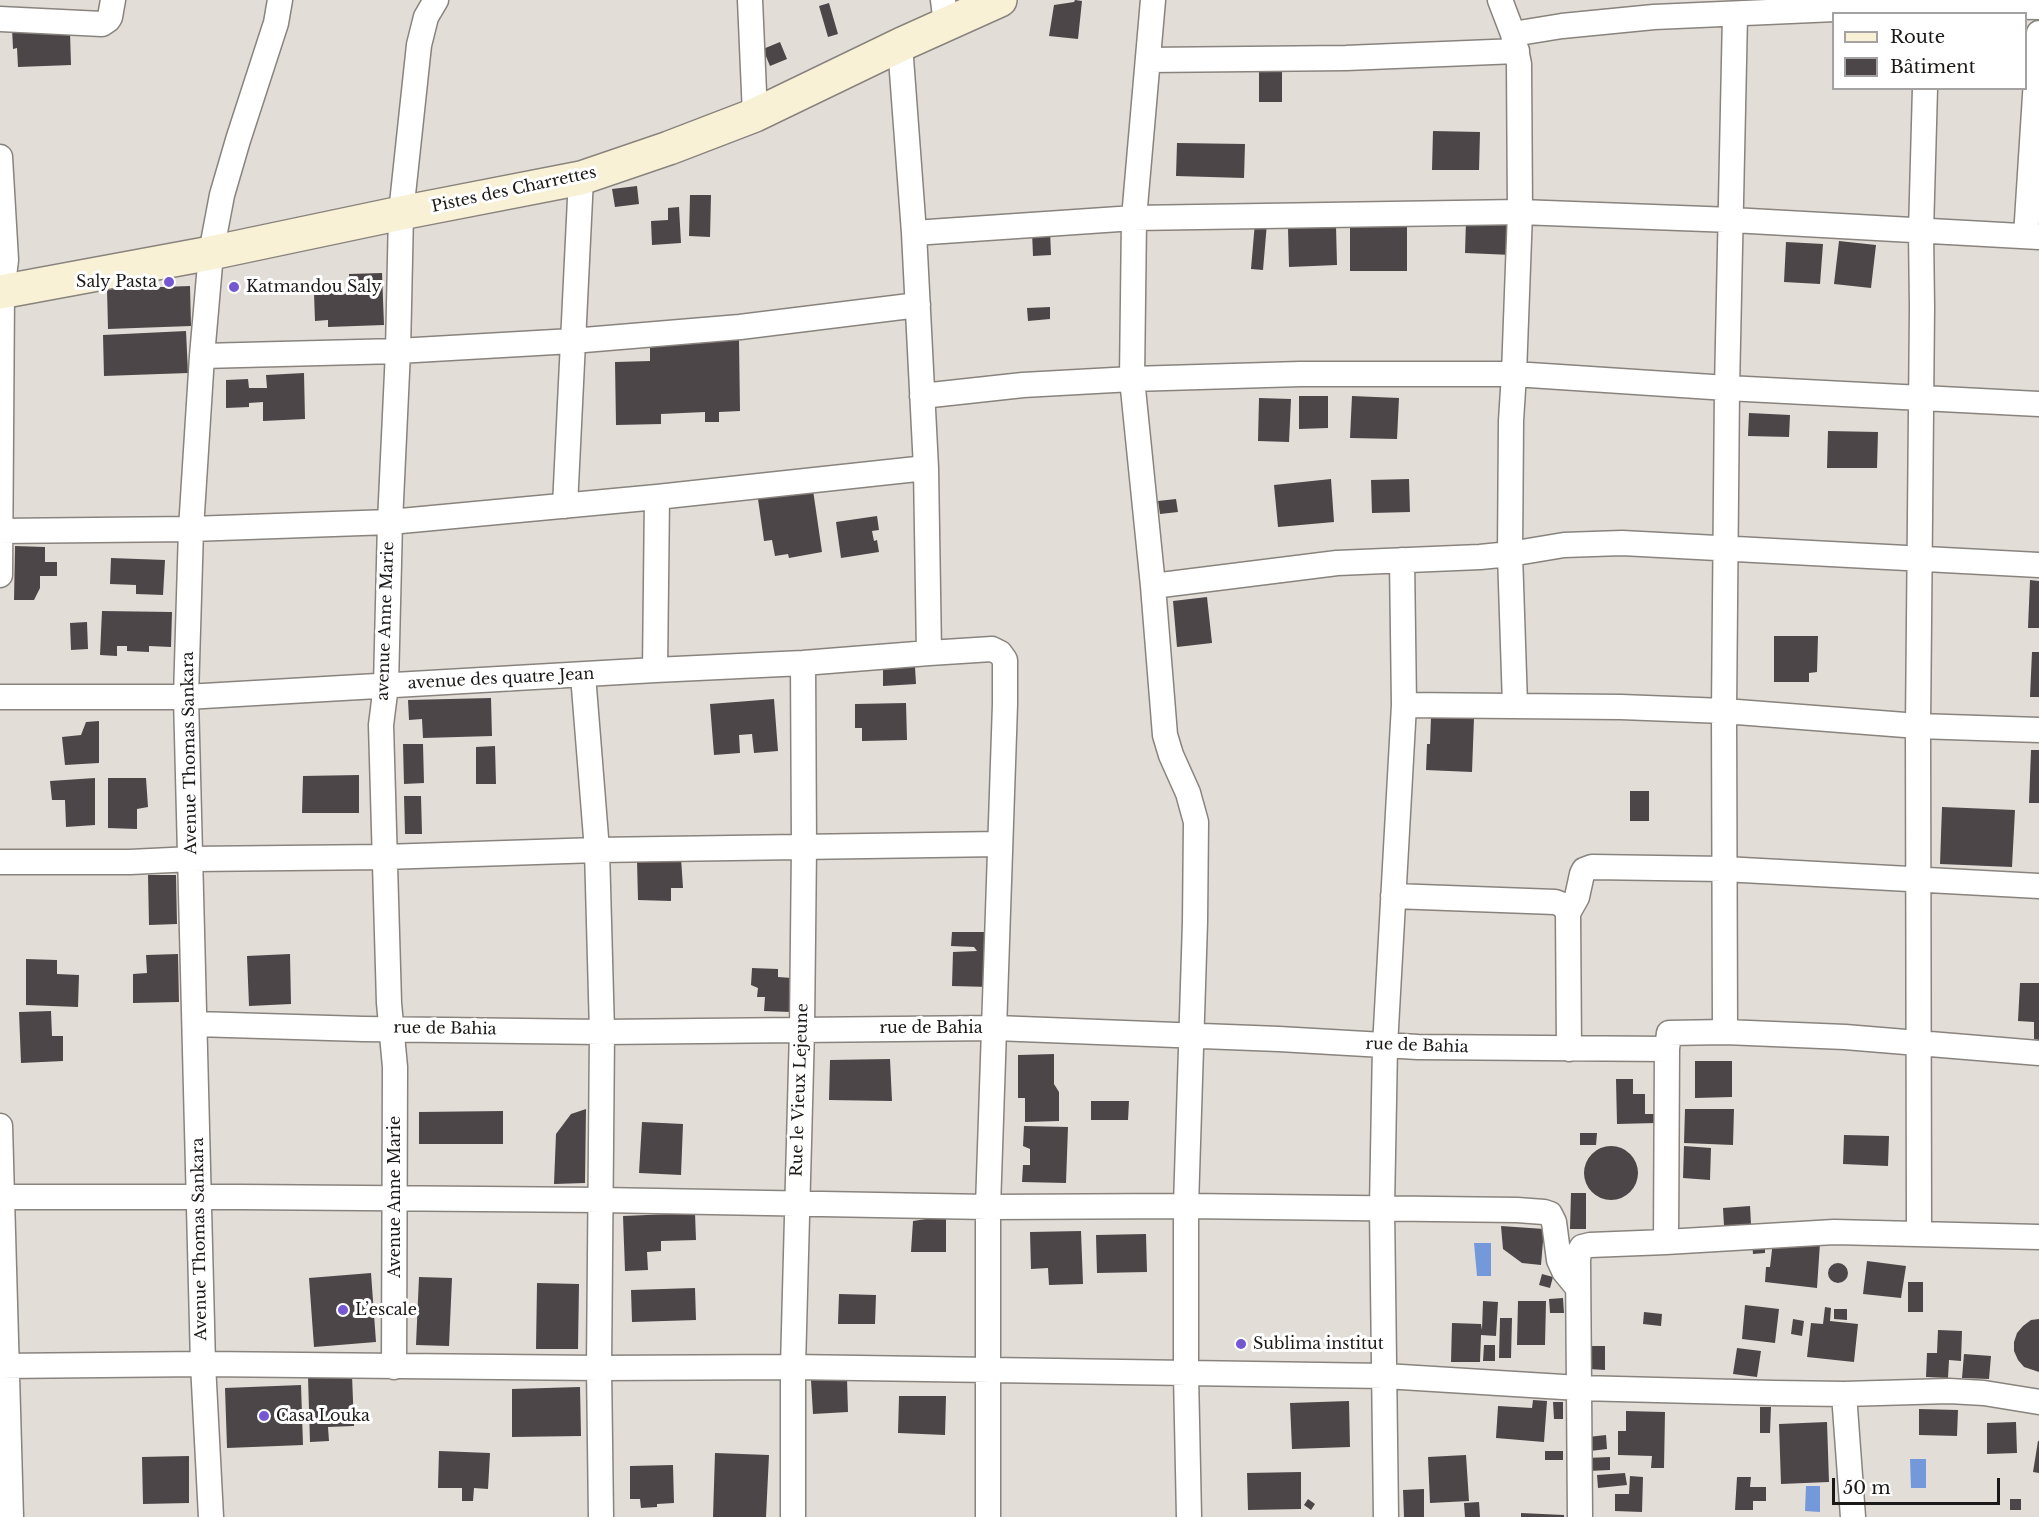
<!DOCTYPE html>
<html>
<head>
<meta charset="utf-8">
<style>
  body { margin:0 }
  #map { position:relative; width:2039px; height:1517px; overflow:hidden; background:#e3ddd7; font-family:"Libre Baskerville",serif }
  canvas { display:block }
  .legend { position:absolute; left:1832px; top:12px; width:195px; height:78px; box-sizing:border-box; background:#fff; border:2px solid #a4a3a2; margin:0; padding:8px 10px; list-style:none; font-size:18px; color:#1b1917 }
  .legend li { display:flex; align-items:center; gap:12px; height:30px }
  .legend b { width:30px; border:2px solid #a4a3a2 }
  .scale { position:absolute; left:1832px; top:1478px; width:168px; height:27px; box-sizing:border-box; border:3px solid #1b1917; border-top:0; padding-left:8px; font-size:18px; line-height:21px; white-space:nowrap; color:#1b1917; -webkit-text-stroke:4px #fff; paint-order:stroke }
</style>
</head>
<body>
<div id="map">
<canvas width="2039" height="1517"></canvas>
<ul class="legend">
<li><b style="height:8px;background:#f9f1d5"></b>Route</li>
<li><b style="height:16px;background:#4c4649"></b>Bâtiment</li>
</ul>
<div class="scale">50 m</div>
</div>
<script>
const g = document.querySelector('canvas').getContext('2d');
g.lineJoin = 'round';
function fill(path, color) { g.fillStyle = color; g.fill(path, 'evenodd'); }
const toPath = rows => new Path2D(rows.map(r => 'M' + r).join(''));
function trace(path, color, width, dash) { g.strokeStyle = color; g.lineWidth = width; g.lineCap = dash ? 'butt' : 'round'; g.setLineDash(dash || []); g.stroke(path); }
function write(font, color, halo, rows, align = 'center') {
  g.font = font + ' "Libre Baskerville",serif'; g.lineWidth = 6; g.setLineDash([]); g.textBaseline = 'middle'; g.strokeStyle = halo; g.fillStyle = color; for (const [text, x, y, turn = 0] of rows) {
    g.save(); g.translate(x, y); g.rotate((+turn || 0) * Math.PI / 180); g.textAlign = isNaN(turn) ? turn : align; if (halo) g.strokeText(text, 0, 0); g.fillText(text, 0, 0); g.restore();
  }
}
fill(toPath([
  [1474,1243,1491,1243,1491,1276,1477,1276],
  [1910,1459,1926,1459,1926,1488,1911,1488],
  [1806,1486,1820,1486,1820,1512,1805,1511]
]), '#7399db');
fill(toPath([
  [1075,0,1082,1,1078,39,1049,36,1054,5,1074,2],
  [829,3,838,34,828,37,819,6],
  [29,27,29,34,70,32,71,65,18,67,17,48,13,49,12,28],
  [780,42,787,59,770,66,763,49],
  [1282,64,1282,102,1259,102,1259,65],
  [1433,131,1480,132,1479,170,1432,170],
  [1177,143,1245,144,1244,178,1176,176],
  [637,186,639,204,615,207,612,189],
  [690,195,711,195,710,237,689,236],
  [679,207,681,243,652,245,651,221,668,220,668,208],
  [1466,220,1513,222,1512,255,1465,253],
  [1255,222,1267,223,1263,270,1251,269],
  [1350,223,1407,223,1407,271,1350,271],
  [1336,226,1337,265,1289,267,1288,228],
  [1050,231,1051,255,1033,256,1032,232],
  [1839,241,1876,245,1871,288,1834,284],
  [1786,242,1823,244,1820,284,1784,282],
  [382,273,384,325,328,327,328,320,315,321,314,293,349,292,349,274],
  [190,286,191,326,108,329,107,289],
  [1050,307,1050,319,1028,321,1027,308],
  [186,331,188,373,104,376,103,335],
  [739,340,740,411,719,412,719,422,705,422,705,412,661,414,661,424,616,425,615,362,650,361,650,343],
  [304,373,305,419,263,421,263,402,249,403,249,407,226,408,226,380,248,379,249,388,267,388,266,375],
  [1299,396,1328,396,1328,428,1299,429],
  [1352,396,1399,398,1397,439,1350,438],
  [1259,398,1291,399,1289,442,1258,441],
  [1749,413,1790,415,1789,437,1748,436],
  [1828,431,1878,432,1877,468,1827,468],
  [1331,479,1334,522,1278,527,1274,485],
  [1409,479,1410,512,1372,513,1371,480],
  [813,490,822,552,789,558,788,554,775,556,772,540,764,541,758,499],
  [1176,499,1178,512,1160,514,1158,501],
  [877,516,879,530,872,531,874,541,877,540,879,552,841,558,836,522],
  [15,546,45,547,45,562,57,562,57,576,40,576,40,588,34,600,14,600],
  [111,558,165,560,163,595,136,594,136,585,110,584],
  [2030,580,2039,581,2039,628,2028,628],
  [1207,597,1212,643,1177,647,1173,601],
  [102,611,172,612,171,647,149,646,149,652,127,651,127,646,117,646,117,656,100,655],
  [87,622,88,649,71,650,70,623],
  [1774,636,1818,636,1817,672,1809,673,1809,682,1774,682],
  [2032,652,2039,652,2039,697,2030,697],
  [915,667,916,684,883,686,883,669],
  [491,698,492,736,423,738,422,719,409,720,408,700],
  [774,699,778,751,754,753,752,734,739,735,740,753,714,755,710,704],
  [906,703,907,740,862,741,862,728,855,728,855,704],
  [1431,717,1474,718,1472,772,1426,770,1427,744,1430,744],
  [99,721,99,763,65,765,62,737,81,735,86,722],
  [403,744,423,744,424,783,404,784],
  [495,746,496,784,476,784,476,747],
  [2031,750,2039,750,2039,803,2029,803],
  [359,775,359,813,302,813,303,776],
  [95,778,95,825,66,827,65,800,52,800,50,781],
  [108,778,146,778,148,807,137,809,137,829,108,828],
  [1630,791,1649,791,1649,821,1630,821],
  [404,796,421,796,422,834,405,834],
  [1942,807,2015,810,2012,867,1940,864],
  [681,858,683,888,671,888,671,901,638,900,637,860],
  [148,875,176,875,177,924,149,925],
  [952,932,988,932,989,987,952,986,953,952,977,951,974,947,951,946],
  [178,954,179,1002,133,1003,133,974,147,973,146,955],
  [290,954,291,1004,249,1006,247,956],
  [26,959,57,960,57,974,79,975,78,1007,26,1005],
  [752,968,778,969,778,977,792,978,791,1012,764,1011,765,997,757,997,758,988,751,985],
  [2020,983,2039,983,2039,1040,2034,1039,2034,1022,2018,1021],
  [51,1011,52,1036,63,1036,63,1061,21,1063,19,1012],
  [1054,1054,1054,1084,1059,1092,1059,1121,1025,1122,1025,1098,1018,1098,1018,1055],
  [890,1059,892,1101,829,1100,830,1060],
  [1695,1061,1732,1061,1732,1097,1695,1098],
  [1616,1079,1633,1079,1633,1094,1645,1094,1645,1114,1656,1114,1656,1123,1617,1124],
  [1091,1101,1129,1101,1128,1120,1091,1120],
  [586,1109,585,1183,554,1184,556,1134,571,1114],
  [1685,1109,1734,1109,1733,1145,1684,1143],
  [503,1111,503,1144,419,1144,419,1112],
  [642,1122,683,1124,681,1175,639,1173],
  [1024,1126,1068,1127,1066,1183,1022,1182,1023,1165,1030,1165,1030,1149,1023,1146],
  [1580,1133,1597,1133,1596,1145,1580,1145],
  [1844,1135,1889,1136,1888,1166,1843,1164],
  [1684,1146,1711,1148,1710,1180,1683,1178],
  '1584 1173a27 27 0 1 1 54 0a27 27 0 1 1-54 0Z',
  [1571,1193,1586,1193,1586,1229,1570,1229],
  [1750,1206,1751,1224,1724,1226,1723,1208],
  [695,1213,696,1240,661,1241,661,1251,647,1252,648,1270,625,1271,623,1216],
  [946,1216,946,1252,911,1252,913,1221],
  [1501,1226,1544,1229,1541,1265,1522,1263,1503,1249],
  [1081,1231,1083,1284,1049,1285,1048,1268,1031,1269,1030,1232],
  [1146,1234,1147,1272,1097,1273,1096,1235],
  [1765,1241,1765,1253,1753,1254,1752,1242],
  [1773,1241,1820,1243,1817,1288,1765,1282,1766,1267,1770,1267],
  [1867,1261,1906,1266,1901,1298,1863,1294],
  '1828 1273a10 10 0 1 1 20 0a10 10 0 1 1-20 0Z',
  [371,1273,376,1342,314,1347,309,1278],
  [1542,1274,1553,1277,1550,1288,1539,1285],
  [419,1277,452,1278,449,1346,416,1345],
  [1908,1282,1923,1282,1923,1312,1908,1312],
  [537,1283,579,1284,578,1349,536,1349],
  [695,1288,696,1320,632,1322,631,1290],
  [839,1294,876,1295,875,1324,838,1324],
  [1563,1298,1564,1313,1550,1313,1549,1299],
  [1483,1301,1498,1302,1496,1336,1481,1335,1480,1362,1451,1362,1452,1323,1481,1324,1482,1330],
  [1518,1301,1546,1301,1545,1345,1517,1345],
  [1745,1305,1779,1309,1775,1343,1742,1339],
  [1825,1307,1831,1308,1830,1321,1858,1324,1854,1362,1807,1357,1811,1323,1823,1324],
  [1834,1309,1847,1309,1847,1320,1834,1319],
  [1644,1312,1662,1314,1661,1326,1643,1324],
  [1500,1318,1512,1318,1511,1358,1499,1358],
  [1793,1319,1804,1321,1802,1336,1791,1334],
  [2039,1319,2039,1372,2024,1367,2018,1360,2014,1351,2014,1342,2017,1333,2023,1326,2031,1320],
  [1938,1330,1962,1331,1961,1361,1949,1360,1948,1378,1926,1377,1927,1353,1937,1353],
  [1484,1345,1495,1345,1495,1361,1483,1361],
  [1590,1346,1605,1346,1605,1370,1589,1369],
  [1737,1348,1761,1351,1757,1377,1733,1374],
  [1964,1354,1991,1356,1989,1379,1962,1378],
  [352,1375,354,1426,328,1427,329,1441,310,1442,308,1377],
  [847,1378,848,1412,813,1414,811,1380],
  [301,1385,303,1445,227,1448,225,1388],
  [580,1387,581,1436,512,1437,512,1389],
  [899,1396,946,1396,945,1435,898,1433],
  [1533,1400,1547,1401,1544,1442,1496,1438,1498,1406,1532,1408],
  [1349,1401,1350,1447,1292,1449,1290,1403],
  [1553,1402,1563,1402,1563,1419,1554,1419],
  [1760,1407,1771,1407,1770,1433,1760,1433],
  [1919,1409,1958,1410,1957,1436,1919,1435],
  [1626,1411,1665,1412,1664,1468,1651,1468,1652,1456,1618,1455,1618,1431,1626,1431],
  [1827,1422,1829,1482,1781,1484,1779,1424],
  [2016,1422,2017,1453,1987,1454,1987,1423],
  [1606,1435,1607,1449,1590,1451,1588,1437],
  [2038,1441,2039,1441,2039,1473,2033,1472],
  [439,1451,490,1453,488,1489,474,1488,473,1501,462,1501,462,1488,438,1488],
  [1545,1451,1563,1451,1563,1460,1545,1460],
  [715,1453,769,1455,766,1517,713,1517],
  [1466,1455,1469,1501,1430,1503,1428,1457],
  [189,1456,189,1503,143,1504,142,1457],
  [1610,1457,1610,1470,1588,1471,1587,1458],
  [673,1465,674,1503,657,1504,657,1507,641,1508,640,1499,630,1499,630,1466],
  [1301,1472,1301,1509,1248,1510,1247,1473],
  [1625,1473,1627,1485,1598,1488,1597,1475],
  [1630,1476,1643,1477,1642,1512,1615,1511,1615,1494,1629,1494],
  [1737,1477,1751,1477,1750,1487,1766,1487,1766,1501,1753,1501,1753,1510,1735,1510],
  [1424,1489,1424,1517,1404,1517,1403,1490],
  [1308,1499,1315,1504,1311,1510,1304,1505],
  [2010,1499,2021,1499,2021,1510,2010,1510],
  [1479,1502,1480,1517,1465,1517,1464,1503],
  [1521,1513,1564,1515,1564,1517,1521,1517]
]), '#4c4649');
const street = toPath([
  [750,0,755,115],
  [943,0,946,24],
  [1153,0,1134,218,1132,379,1153,586,1165,735,1171,755,1188,793,1196,822,1195,922,1186,1206,1186,1374,1189,1517],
  [1500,0,1513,34,1519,64,1520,212,1514,374,1511,421,1510,554,1515,705],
  [0,19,102,24,108,20,110,17,113,0],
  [1513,34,1562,26,1654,17,1926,5,2039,7],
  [900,45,914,233,926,468,929,653],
  [1148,60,1346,58,1517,51],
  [0,157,6,260,2,292,0,575],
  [914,233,1134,218,1520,212,1732,220,2039,237],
  [2026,236,2039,33],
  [202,356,398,351,572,341,740,327,918,305],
  [922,396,1023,385,1132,379,1300,374,1514,374,1727,388,2039,404],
  [565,506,581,178],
  [0,531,191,529,390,522,657,497,926,468],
  [1153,586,1337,563,1480,557,1510,554,1564,545,1622,543,2039,565],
  [655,670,657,497],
  [583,675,597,850,602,1032,599,1368,601,1517],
  [0,697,186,697,655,670,803,663,929,653,992,649,1000,653,1005,660,1005,704,988,1207,988,1517],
  [1404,705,1621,707,1724,711,1918,726,2039,730],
  [0,862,130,862,192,859,384,857,597,850,1000,844],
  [1393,896,1555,902,1563,905,1568,913,1569,1049],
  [1568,913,1577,897,1582,874,1584,870,1592,867,1724,869,2039,886],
  [195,1024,363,1029,602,1032,995,1028,1279,1039,1418,1047,1667,1049],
  [1725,1032,1724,711,1727,388,1735,15],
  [0,1126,11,1517],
  [0,1197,241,1197,601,1200,988,1207,1186,1206,1517,1210,1544,1212,1550,1214,1554,1222,1559,1260,1564,1271,1578,1288],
  [1919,1234,1918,726,1922,307,1921,232,1925,88],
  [1666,1242,1667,1049,1669,1033,1725,1032,1845,1037,2039,1053],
  [0,1366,203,1364,599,1368,793,1367,1385,1376,1579,1388,1774,1393,1844,1394,1949,1391,1984,1393,2039,1402],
  [394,1367,395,1067,389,1003,381,725,386,685,390,522,398,351,401,213,419,45,426,17,436,0],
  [1844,1394,1853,1517],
  [211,1517,203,1364,186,697,191,529,202,356,211,253,222,195,238,140,276,23,280,0],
  [793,1517,793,1367,802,1029,804,847,803,663],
  [1386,1517,1382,1208,1385,1046,1404,705,1402,560],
  [1580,1517,1578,1260,1579,1252,1582,1247,1590,1245,1666,1242,1834,1232,2039,1237]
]);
const secondary = toPath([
  [0,292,211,253,401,213,581,178,669,148,755,115,900,45,1000,0]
]);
trace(street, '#89837e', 27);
trace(secondary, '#89837e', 36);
trace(street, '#fff', 24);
trace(secondary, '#f9f1d5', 33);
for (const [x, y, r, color] of [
  [169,282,6,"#7457d1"],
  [234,287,6,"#7457d1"],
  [343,1310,6,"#7457d1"],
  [1241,1344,6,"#7457d1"],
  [264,1416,6,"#7457d1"]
]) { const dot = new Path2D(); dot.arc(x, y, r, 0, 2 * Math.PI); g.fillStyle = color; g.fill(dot); trace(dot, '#fff', 2); }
write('16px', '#1b1917', '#fff', [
  ["Pistes des Charrettes",514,190,-12],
  ["avenue Anne Marie",386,621,-88],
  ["avenue des quatre Jean",501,679,-3],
  ["Avenue Thomas Sankara",190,753,-91],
  ["rue de Bahia",931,1028],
  ["rue de Bahia",445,1029,1],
  ["rue de Bahia",1417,1046,2],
  ["Rue le Vieux Lejeune",800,1090,-88],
  ["Avenue Anne Marie",395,1197,-90],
  ["Avenue Thomas Sankara",200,1239,-91]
]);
write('16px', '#1b1917', '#fff', [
  ["Saly Pasta",157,282,"right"],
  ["Katmandou Saly",246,287],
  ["L’escale",355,1310],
  ["Sublima institut",1253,1344],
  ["Casa Louka",276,1416]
], 'left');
</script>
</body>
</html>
